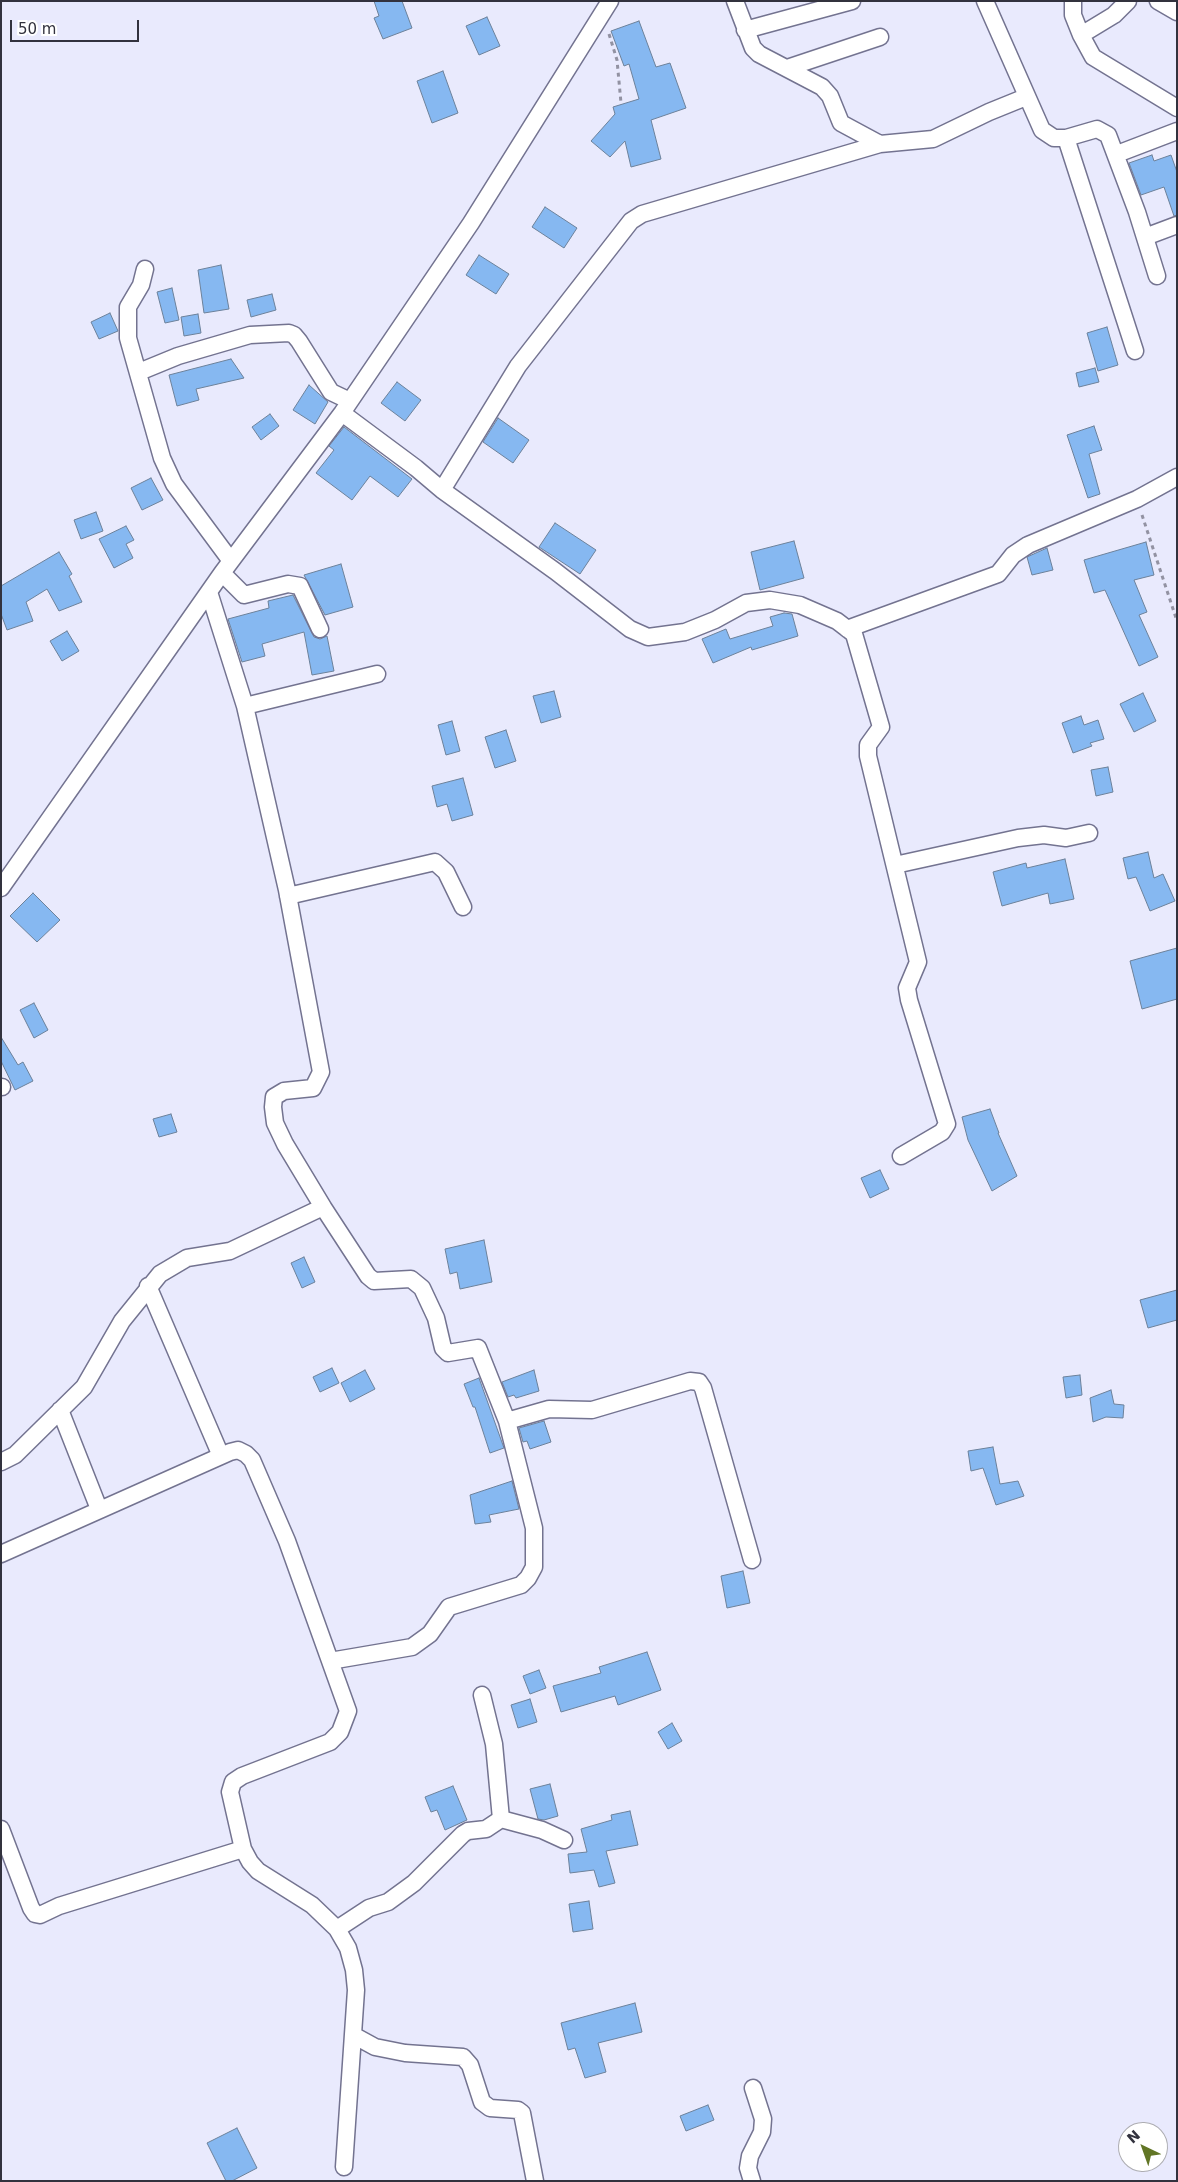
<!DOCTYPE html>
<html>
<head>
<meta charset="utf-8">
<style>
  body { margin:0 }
  #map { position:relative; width:1178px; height:2182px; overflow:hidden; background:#e9eafd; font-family:"DejaVu Sans",sans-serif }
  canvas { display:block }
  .frame { position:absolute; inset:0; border:2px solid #32323e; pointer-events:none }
  .north { position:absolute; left:1118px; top:2122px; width:50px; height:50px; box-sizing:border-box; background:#fff; border:1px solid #adadb2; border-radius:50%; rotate:318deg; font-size:14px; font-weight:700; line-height:20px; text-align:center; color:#32323e }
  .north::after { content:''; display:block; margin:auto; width:18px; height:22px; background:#627626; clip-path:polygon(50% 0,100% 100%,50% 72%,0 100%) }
  .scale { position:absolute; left:10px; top:20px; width:129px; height:22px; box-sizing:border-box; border:2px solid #32323e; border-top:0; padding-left:6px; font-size:15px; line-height:18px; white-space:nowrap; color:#32323e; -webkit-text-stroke:4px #fff; paint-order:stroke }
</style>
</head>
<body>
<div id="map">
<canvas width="1178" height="2182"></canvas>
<div class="frame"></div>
<div class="north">N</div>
<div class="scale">50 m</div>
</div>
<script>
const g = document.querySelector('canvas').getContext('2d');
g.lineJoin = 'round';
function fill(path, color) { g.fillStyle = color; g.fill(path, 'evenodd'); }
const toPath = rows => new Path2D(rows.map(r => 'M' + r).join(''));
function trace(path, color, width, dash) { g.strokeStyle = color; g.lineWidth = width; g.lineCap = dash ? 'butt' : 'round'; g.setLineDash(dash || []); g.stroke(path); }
const building = toPath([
  [374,1,402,1,412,28,383,39,374,18,379,16,374,1],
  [487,17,500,46,479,55,466,26,487,17],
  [639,21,656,67,670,63,686,108,651,120,661,159,631,167,625,141,610,157,591,141,615,114,613,107,639,99,629,64,624,66,611,31,639,21],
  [443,71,458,113,432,123,417,81,443,71],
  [1152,155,1154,161,1171,155,1177,172,1177,215,1174,216,1164,187,1141,195,1129,163,1152,155],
  [545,207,577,228,564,248,532,227,545,207],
  [479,255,509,274,496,294,466,275,479,255],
  [221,265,229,309,204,313,198,270,221,265],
  [172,288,179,320,165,323,157,292,172,288],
  [272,294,276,310,251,317,247,300,272,294],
  [110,313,118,331,99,339,91,322,110,313],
  [198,314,201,333,184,336,181,317,198,314],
  [1107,327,1118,365,1098,371,1087,333,1107,327],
  [231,359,244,378,196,389,199,400,177,406,169,375,231,359],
  [1095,368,1099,382,1079,387,1076,373,1095,368],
  [397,382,421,400,405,421,381,403,397,382],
  [309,385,328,402,315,424,293,410,309,385],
  [270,414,279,426,261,440,252,427,270,414],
  [498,418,529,440,513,463,483,442,498,418],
  [1094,426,1102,450,1089,454,1100,494,1088,498,1067,435,1094,426],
  [344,427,412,479,398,497,370,476,352,500,316,473,334,450,329,446,344,427],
  [151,478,163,500,142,510,131,488,151,478],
  [96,512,103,531,81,539,74,520,96,512],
  [555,523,596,550,580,574,539,547,555,523],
  [126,526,134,540,126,544,133,558,114,568,99,539,126,526],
  [794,541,804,578,760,590,751,552,794,541],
  [1146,542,1154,575,1134,580,1147,612,1139,615,1158,657,1139,666,1105,590,1094,593,1084,560,1146,542],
  [1047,548,1053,570,1032,575,1027,557,1047,548],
  [59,552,72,574,69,576,82,602,59,611,47,589,26,602,33,621,7,630,1,614,1,586,59,552],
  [341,564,353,607,325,615,304,575,341,564],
  [293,595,314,637,320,639,327,636,334,671,312,675,304,632,262,644,265,656,242,662,228,619,269,608,268,601,293,595],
  [784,613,792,614,798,636,752,650,751,647,713,663,702,639,726,629,730,639,773,626,770,617,784,613],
  [67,631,79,651,62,661,50,641,67,631],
  [554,691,561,717,541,723,533,696,554,691],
  [1143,693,1156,721,1134,732,1120,704,1143,693],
  [1081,716,1084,725,1098,720,1104,739,1090,743,1092,746,1073,753,1062,723,1081,716],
  [452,721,460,751,446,755,438,725,452,721],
  [506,730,516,761,495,768,485,737,506,730],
  [1108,767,1113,792,1096,796,1091,770,1108,767],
  [463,778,473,815,452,821,447,804,437,807,432,786,463,778],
  [1148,852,1154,878,1163,874,1175,901,1150,911,1136,877,1128,879,1123,858,1148,852],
  [1065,859,1074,899,1050,904,1048,893,1002,906,993,872,1026,863,1027,868,1065,859],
  [33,893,60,920,37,942,10,916,33,893],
  [1177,948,1177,999,1142,1009,1130,961,1177,948],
  [34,1003,48,1030,34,1038,20,1010,34,1003],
  [1,1037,18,1065,23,1062,33,1081,15,1090,1,1061,1,1037],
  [990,1109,999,1133,998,1133,1017,1176,992,1191,968,1140,962,1117,990,1109],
  [171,1114,177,1132,159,1137,153,1119,171,1114],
  [880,1170,889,1189,870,1198,861,1178,880,1170],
  [484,1240,492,1282,460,1289,457,1272,450,1274,445,1249,484,1240],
  [304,1257,315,1282,302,1288,291,1263,304,1257],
  [1177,1290,1177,1320,1148,1328,1140,1300,1177,1290],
  [332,1368,339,1383,320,1392,313,1377,332,1368],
  [365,1370,375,1389,350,1402,341,1383,365,1370],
  [534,1370,539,1391,516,1398,514,1395,508,1397,502,1382,534,1370],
  [1080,1375,1082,1395,1066,1398,1063,1377,1080,1375],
  [479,1378,504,1448,490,1453,475,1407,473,1407,464,1384,479,1378],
  [1111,1390,1114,1404,1124,1405,1123,1418,1106,1417,1093,1422,1090,1398,1111,1390],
  [544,1421,551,1442,530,1449,527,1441,523,1442,519,1428,544,1421],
  [993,1447,1000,1484,1018,1481,1024,1496,996,1505,983,1468,971,1471,968,1451,993,1447],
  [512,1481,519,1509,489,1515,491,1522,475,1524,470,1495,512,1481],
  [743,1571,750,1603,727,1608,721,1576,743,1571],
  [647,1652,661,1690,618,1705,615,1696,561,1712,553,1686,601,1673,599,1667,647,1652],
  [539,1670,546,1688,530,1694,523,1676,539,1670],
  [530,1699,537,1722,518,1728,511,1705,530,1699],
  [672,1723,682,1741,668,1749,658,1732,672,1723],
  [550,1784,558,1816,544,1820,538,1819,530,1789,550,1784],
  [453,1786,467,1820,445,1830,437,1810,431,1812,425,1797,453,1786],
  [630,1811,638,1845,606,1851,615,1883,599,1887,594,1870,570,1873,568,1854,587,1852,581,1829,612,1820,611,1815,630,1811],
  [589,1901,593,1929,573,1932,569,1904,589,1901],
  [635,2003,642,2032,598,2043,606,2072,585,2078,575,2048,568,2050,561,2023,635,2003],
  [708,2105,714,2120,686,2131,680,2116,708,2105],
  [237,2128,257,2168,232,2181,226,2181,207,2143,237,2128]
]);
fill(building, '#86b8f1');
trace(building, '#6c819a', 1);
const street = toPath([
  [735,1,753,48,759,54,822,87,830,96,841,123,880,144,933,139,989,112,1026,97],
  [985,1,1042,130,1054,138,1066,138,1097,129,1108,135,1137,212,1157,276],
  [1073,1,1073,15,1081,35,1093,57,1177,108],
  [1158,1,1177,12],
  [745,30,852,1],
  [1081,35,1114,15,1128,1],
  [787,68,880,37],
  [1066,138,1135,351],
  [1117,154,1177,131],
  [1145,237,1177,225],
  [145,269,141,285,128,307,128,338,162,458,174,484,231,561],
  [139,372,178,356,250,335,289,333,294,335,299,341,331,392,350,401],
  [342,413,416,468,442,490,555,571,630,629,648,637,685,632,715,620,746,603,770,600,800,605,837,621,854,634,881,727,868,745,868,756,918,962,907,988,909,1000,947,1124,942,1132,901,1156],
  [442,490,518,366,631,221,642,214,880,144],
  [222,573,244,595,288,584,300,586,320,629],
  [209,592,245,706,287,890,321,1072,313,1088,284,1091,274,1097,273,1107,275,1123,285,1144,323,1207],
  [847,629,998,574,1013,555,1028,545,1137,499,1177,477],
  [245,706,377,674],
  [895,865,1018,838,1044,835,1066,838,1089,833],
  [1,888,222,573,342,413,471,223,610,1],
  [288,896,435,862,446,872,463,907],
  [1,1087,2,1087],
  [148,1286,221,1456],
  [60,1410,99,1509],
  [507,1421,549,1409,592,1410,690,1381,699,1382,703,1388,752,1560],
  [1,1462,15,1455,84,1387,122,1321,160,1274,187,1258,230,1251,323,1207,368,1276,374,1281,411,1279,422,1288,436,1318,443,1348,448,1353,478,1348,507,1421,534,1528,534,1567,528,1578,521,1585,449,1607,430,1634,412,1647,330,1661],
  [1,1554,230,1452,238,1450,246,1454,252,1460,287,1541,348,1711,340,1732,330,1742,242,1776,233,1782,230,1792,243,1849,250,1862,258,1871,312,1905,337,1929,348,1948,354,1970,356,1990,344,2167],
  [501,1819,542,1830,564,1840],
  [1,1829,31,1908,35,1914,40,1915,59,1906,243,1849],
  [337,1929,369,1908,388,1902,414,1883,463,1834,468,1831,486,1829,501,1819,494,1744,482,1695],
  [353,2035,375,2047,405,2053,463,2057,470,2065,482,2102,490,2108,518,2110,522,2113,535,2181],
  [752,2181,748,2168,750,2156,762,2132,763,2119,753,2088]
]);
trace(street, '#737390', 19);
trace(toPath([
  [609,34,617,60,621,103],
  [1142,515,1177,621]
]), '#9292a2', 3, [4, 4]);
trace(street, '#fff', 16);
</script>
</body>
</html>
